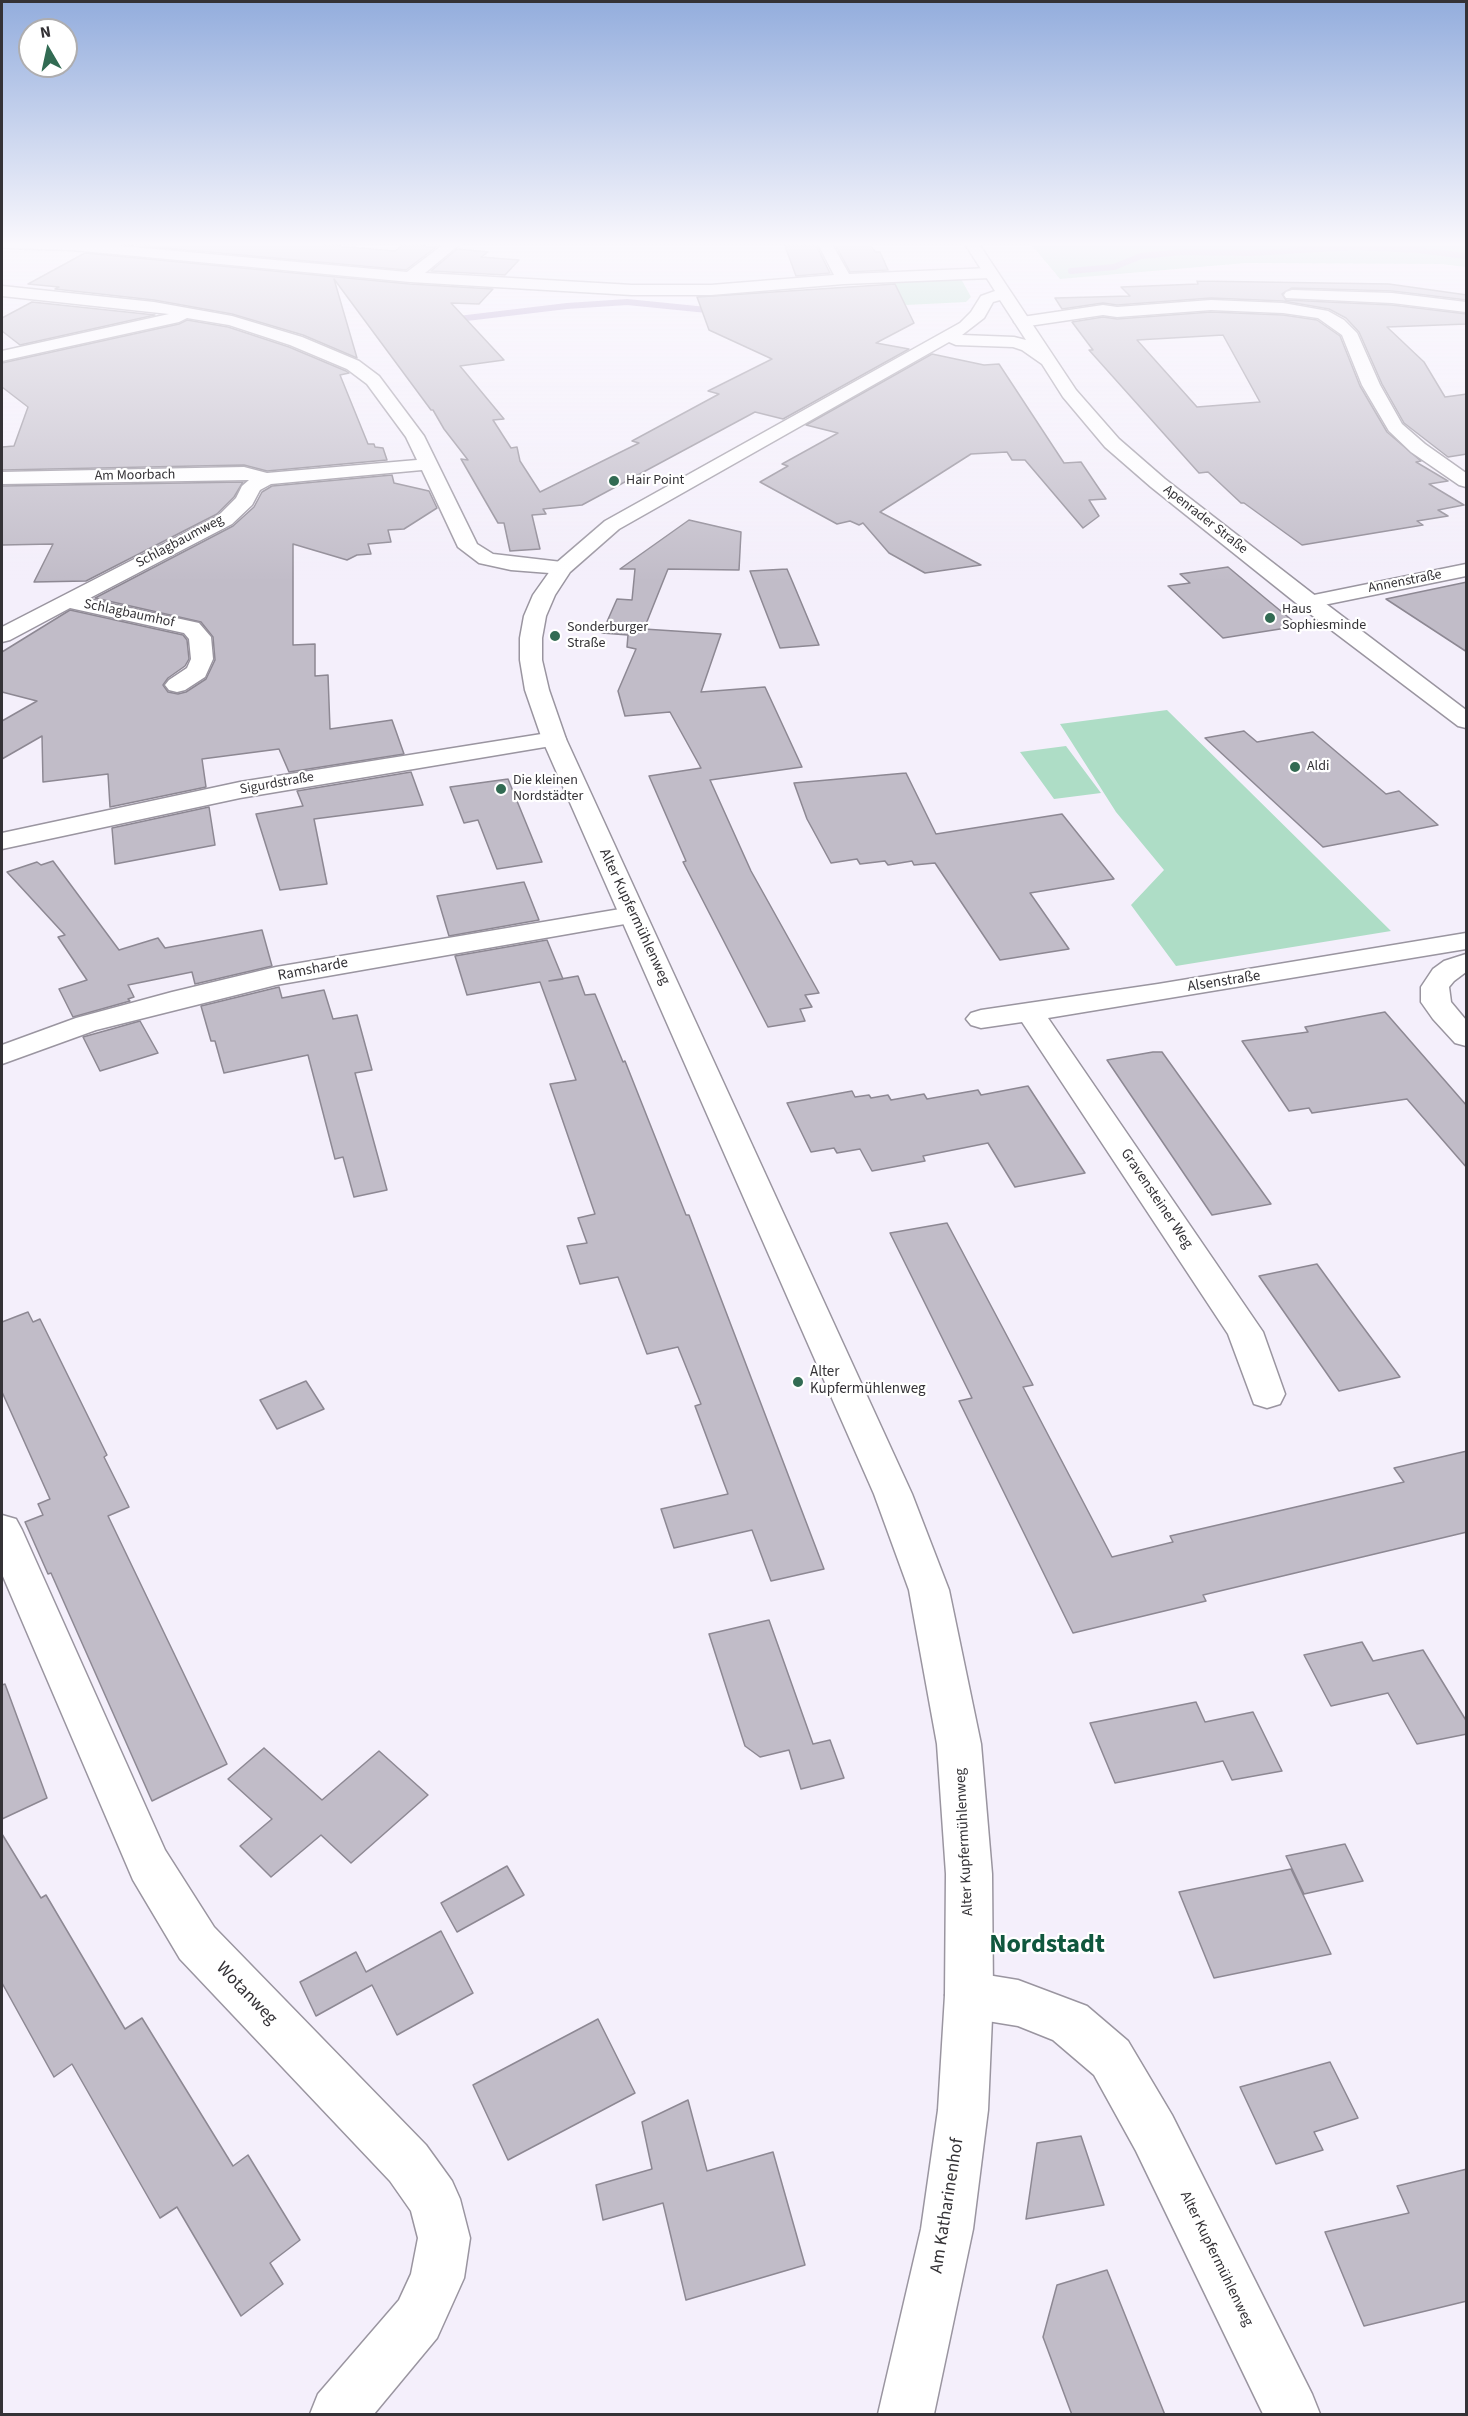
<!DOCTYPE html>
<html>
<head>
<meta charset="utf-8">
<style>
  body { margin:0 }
  #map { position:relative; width:1468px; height:2416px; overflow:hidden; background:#f4effb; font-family:"Source Sans 3",sans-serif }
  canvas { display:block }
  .frame { position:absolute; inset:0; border:3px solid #343236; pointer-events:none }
  .north { position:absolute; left:18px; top:18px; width:60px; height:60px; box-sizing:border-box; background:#fff; border:2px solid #aeadaf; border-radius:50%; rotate:351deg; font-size:16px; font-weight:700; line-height:24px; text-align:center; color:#343236 }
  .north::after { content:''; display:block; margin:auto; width:21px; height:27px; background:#326b53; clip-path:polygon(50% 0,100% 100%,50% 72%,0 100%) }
</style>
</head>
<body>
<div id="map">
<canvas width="1468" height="2416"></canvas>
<div class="frame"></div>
<div class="north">N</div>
</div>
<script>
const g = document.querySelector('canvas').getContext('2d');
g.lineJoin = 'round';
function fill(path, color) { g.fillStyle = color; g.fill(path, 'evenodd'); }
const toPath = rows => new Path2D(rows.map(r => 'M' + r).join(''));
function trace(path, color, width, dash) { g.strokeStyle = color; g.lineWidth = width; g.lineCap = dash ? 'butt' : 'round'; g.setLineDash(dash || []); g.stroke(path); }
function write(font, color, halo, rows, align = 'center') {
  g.font = font + ' "Source Sans 3",sans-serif'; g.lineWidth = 4.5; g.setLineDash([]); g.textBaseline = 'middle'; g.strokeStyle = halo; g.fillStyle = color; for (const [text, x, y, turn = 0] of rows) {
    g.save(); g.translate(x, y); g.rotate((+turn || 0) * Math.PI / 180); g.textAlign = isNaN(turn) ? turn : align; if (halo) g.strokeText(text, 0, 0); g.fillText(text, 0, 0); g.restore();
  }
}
fill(toPath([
  [1031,244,1466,244,1466,267,1441,264,1246,263,1060,279],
  [960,277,971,297,966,302,907,305,891,300,885,279],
  [1167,710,1391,931,1176,966,1131,905,1164,870,1116,812,1060,724],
  [1066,746,1101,793,1054,799,1020,752]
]), '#aeddc6');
trace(toPath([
  [1071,271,1114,267,1141,256,1183,252,1250,253,1356,247,1418,250,1466,256],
  [458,319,567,306,627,302,717,311]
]), '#b4a2cc', 6);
const building = toPath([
  [154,244,313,244,395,251,403,245,436,247,406,270,143,246,154,244],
  [835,244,870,244,875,252,880,252,888,270,850,272,835,244],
  [816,245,830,273,796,276,785,246,816,245],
  [457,249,488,252,481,257,519,260,505,275,431,271,457,249],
  [85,253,410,284,493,289,479,304,451,303,504,360,460,366,504,419,493,420,511,448,517,447,520,461,540,492,639,443,632,441,719,394,708,391,772,359,709,330,697,297,895,284,914,323,876,343,909,349,783,419,755,412,582,505,543,509,546,514,532,515,540,549,510,551,504,523,498,523,461,459,468,460,444,429,433,410,431,410,334,279,357,358,303,335,232,314,154,300,55,289,59,287,28,284,85,253],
  [1197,281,1389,284,1467,295,1467,300,1392,291,1292,288,1282,294,1286,300,1392,305,1467,314,1467,324,1387,327,1424,362,1445,397,1467,394,1467,454,1448,457,1404,423,1382,384,1359,332,1346,318,1329,309,1283,301,1211,298,1117,305,1103,303,1062,309,1055,298,1130,296,1121,287,1198,284,1197,281],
  [32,302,155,315,20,345,2,331,2,318,32,302],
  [1211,312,1283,315,1317,320,1340,336,1360,386,1387,432,1421,461,1416,462,1448,481,1429,484,1464,505,1438,510,1448,516,1417,521,1423,525,1302,545,1244,503,1241,503,1208,472,1199,473,1089,350,1093,350,1072,322,1103,317,1117,319,1211,312],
  [1223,335,1260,402,1197,407,1137,340,1223,335],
  [187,320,228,327,289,347,346,371,349,373,340,375,368,444,374,444,375,447,383,448,387,460,267,471,244,465,2,470,2,447,14,446,28,407,2,387,2,363,179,324,187,320],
  [932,354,984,365,999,364,1064,463,1081,462,1106,499,1089,500,1099,516,1083,528,1025,460,1012,460,1007,452,971,454,880,512,981,565,925,573,889,553,863,523,859,525,850,521,837,524,760,482,788,466,782,464,838,433,806,425,932,354],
  [392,475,394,483,429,491,437,508,404,529,388,530,391,542,368,544,371,554,357,555,347,560,293,544,293,645,315,644,315,676,328,675,330,729,392,720,404,754,289,772,279,749,202,759,206,787,110,807,108,774,43,782,42,736,2,759,2,721,37,701,2,692,2,652,70,610,183,635,187,640,189,659,185,666,168,678,163,685,168,692,178,694,186,692,206,679,215,660,213,637,201,622,95,598,233,526,254,507,262,492,272,486,392,475],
  [243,482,234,497,217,514,86,581,34,582,53,544,2,545,2,486,243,482],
  [689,520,741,532,739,570,668,569,644,629,721,634,701,692,765,687,802,767,710,780,751,871,819,993,805,995,812,1007,800,1009,805,1021,768,1027,683,862,686,861,649,776,701,768,670,712,625,716,618,691,636,649,627,647,628,635,602,633,617,599,632,600,635,569,620,569,689,520],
  [1228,567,1265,598,1299,626,1223,638,1168,586,1190,583,1180,574,1228,567],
  [787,569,793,583,819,645,780,648,750,571,787,569],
  [1467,582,1467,652,1386,599,1467,582],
  [1244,731,1257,742,1313,732,1386,794,1399,791,1438,825,1323,847,1205,738,1244,731],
  [411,772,423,805,314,819,327,884,280,890,256,814,303,806,297,791,411,772],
  [906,773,936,834,1062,814,1114,879,1030,893,1069,949,1000,960,935,863,914,865,912,861,888,865,885,861,860,864,857,859,831,863,807,819,794,783,906,773],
  [508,779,542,862,497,869,478,820,464,823,450,787,508,779],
  [209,807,215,845,115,864,112,828,209,807],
  [53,861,119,950,158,938,165,948,262,930,272,966,195,984,192,972,128,985,134,997,128,999,130,1001,73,1017,59,989,87,980,58,937,65,935,7,872,37,862,41,865,53,861],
  [524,882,539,920,449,936,437,896,524,882],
  [547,940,563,979,549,981,578,976,585,995,595,994,623,1062,625,1061,686,1215,689,1215,824,1569,771,1581,752,1530,674,1548,661,1509,728,1494,695,1406,701,1404,678,1347,647,1354,618,1277,580,1284,567,1246,587,1243,578,1218,595,1214,550,1084,576,1080,540,982,467,995,455,956,547,940],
  [279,987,282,998,324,990,333,1019,357,1015,372,1070,355,1073,387,1190,354,1197,343,1157,335,1159,308,1055,224,1073,215,1041,211,1041,201,1006,279,987],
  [1385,1012,1467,1106,1467,1168,1407,1099,1312,1113,1309,1108,1289,1111,1242,1041,1308,1032,1305,1027,1385,1012],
  [140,1021,158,1053,100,1071,83,1037,140,1021],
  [1153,1052,1162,1052,1271,1204,1212,1215,1107,1060,1153,1052],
  [1028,1086,1085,1173,1015,1187,988,1143,923,1156,925,1161,872,1171,860,1149,837,1153,834,1148,811,1152,787,1103,852,1091,855,1097,869,1095,871,1098,888,1095,891,1100,924,1094,927,1099,978,1090,981,1095,1028,1086],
  [947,1223,1033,1385,1023,1387,1112,1557,1173,1542,1170,1536,1404,1482,1394,1468,1467,1451,1467,1532,1203,1595,1206,1601,1073,1633,959,1401,972,1398,890,1233,947,1223],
  [1317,1264,1357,1319,1400,1377,1339,1391,1259,1276,1317,1264],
  [28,1312,33,1322,40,1319,107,1455,104,1457,129,1507,108,1516,227,1764,152,1801,51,1573,48,1574,25,1522,43,1515,38,1504,50,1499,2,1392,2,1322,28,1312],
  [306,1381,324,1409,277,1429,260,1400,306,1381],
  [769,1620,813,1744,830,1740,844,1778,801,1789,789,1750,760,1757,745,1746,709,1634,769,1620],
  [1362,1642,1373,1661,1423,1650,1467,1722,1467,1734,1417,1744,1388,1693,1331,1706,1304,1655,1362,1642],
  [5,1684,47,1798,2,1819,2,1685,5,1684],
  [1196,1702,1205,1722,1253,1712,1282,1771,1232,1780,1223,1761,1115,1783,1090,1723,1196,1702],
  [264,1748,322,1800,379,1751,428,1795,351,1863,321,1835,271,1877,240,1846,272,1819,228,1779,264,1748],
  [2,1834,41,1898,46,1895,125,2029,142,2018,233,2166,248,2155,300,2240,270,2263,283,2284,241,2316,177,2207,160,2218,72,2064,54,2077,2,1983,2,1834],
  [1345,1844,1363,1881,1304,1894,1286,1856,1345,1844],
  [507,1866,524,1895,457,1932,441,1903,507,1866],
  [1291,1869,1331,1954,1214,1978,1179,1892,1291,1869],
  [441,1931,473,1993,397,2035,372,1985,316,2016,300,1982,356,1952,366,1972,441,1931],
  [598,2019,635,2093,508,2160,473,2085,598,2019],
  [1330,2062,1358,2118,1314,2132,1323,2150,1276,2164,1240,2087,1330,2062],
  [688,2100,707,2171,773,2152,805,2265,686,2300,663,2203,603,2220,596,2185,652,2169,642,2122,688,2100],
  [1081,2136,1104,2205,1026,2219,1037,2143,1081,2136],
  [1467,2169,1467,2301,1364,2326,1325,2232,1409,2213,1397,2186,1467,2169],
  [1107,2270,1165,2415,1072,2415,1043,2337,1057,2285,1107,2270]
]);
fill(building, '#c1bcc8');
trace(building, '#8d8893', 1.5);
const street = toPath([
  [2,244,99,244,407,272,444,244,460,244,425,273,632,285,711,285,834,275,818,244,832,244,849,274,990,268,998,273,990,278,844,284,711,295,632,295,410,282,72,250,7,248,2,247,2,244],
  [2,286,154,302,232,316,302,337,359,361,379,376,424,436,477,544,493,554,562,562,569,564,572,568,569,572,562,574,511,570,479,563,458,547,422,470,271,484,260,490,252,505,232,524,88,599,199,623,211,637,213,659,205,677,185,690,177,692,169,690,165,685,169,680,187,668,191,659,189,639,184,633,70,608,10,640,2,642,2,627,218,516,236,498,242,486,249,480,2,484,2,472,244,467,267,473,417,460,406,437,367,384,347,369,290,345,229,325,187,318,179,322,2,361,2,351,169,314,2,296,2,286],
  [1292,290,1392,293,1466,302,1466,312,1392,303,1286,298,1284,295,1286,292,1292,290],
  [1211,300,1283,303,1328,311,1344,320,1357,333,1380,385,1402,424,1425,444,1466,473,1466,487,1459,485,1411,452,1389,431,1362,385,1342,335,1318,318,1283,313,1211,310,1117,317,1103,315,1022,327,1014,322,1022,317,1103,305,1117,307,1211,300],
  [1466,564,1466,576,1309,608,1301,607,1298,602,1301,597,1309,596,1466,564],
  [554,732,563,734,566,739,563,744,240,798,2,849,2,833,240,782,554,732],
  [632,907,642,909,646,915,642,921,276,985,96,1030,2,1064,2,1045,76,1018,172,992,276,967,632,907],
  [1466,933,1466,949,1048,1018,1263,1332,1285,1394,1280,1404,1267,1408,1254,1404,1228,1334,1022,1022,981,1028,971,1025,966,1019,971,1013,981,1010,1158,984,1466,933],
  [1466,954,1466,972,1454,981,1449,987,1451,1002,1466,1020,1466,1046,1455,1043,1433,1019,1421,1002,1421,987,1433,969,1444,961,1466,954],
  [2,1515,16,1519,22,1530,165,1850,214,1927,426,2145,452,2181,460,2199,470,2238,464,2278,437,2338,374,2414,310,2414,318,2394,399,2300,411,2274,418,2238,411,2211,390,2181,180,1959,133,1880,2,1574,2,1515],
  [969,1972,1018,1980,1087,2006,1128,2041,1172,2115,1312,2394,1320,2414,1263,2414,1136,2151,1094,2075,1053,2040,1018,2026,969,2018,952,2011,945,1995,952,1979,969,1972]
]);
const secondary = toPath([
  [965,244,979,244,1076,390,1119,439,1165,479,1317,597,1466,710,1466,728,1458,726,1301,607,1151,487,1105,447,1063,397,1042,364,1022,350,1013,347,956,345,949,342,619,529,570,572,555,595,546,616,542,638,542,660,549,690,566,739,912,1494,949,1590,981,1744,992,1874,993,1995,988,2110,973,2229,934,2414,878,2414,921,2229,938,2110,945,1995,946,1874,937,1744,909,1590,874,1494,542,739,525,690,520,660,520,638,524,616,533,595,555,564,605,521,960,323,971,312,981,296,995,291,965,244],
  [1000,300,1026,340,1014,337,962,335,984,318,993,302,1000,300]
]);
trace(street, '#9a95a0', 3);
trace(secondary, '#9a95a0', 3);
fill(street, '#fff');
fill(secondary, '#fff');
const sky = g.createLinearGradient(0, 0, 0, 582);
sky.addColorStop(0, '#93addd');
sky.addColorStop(0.42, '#faf8fd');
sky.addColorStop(1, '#faf8fd00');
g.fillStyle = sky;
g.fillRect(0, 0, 1468, 582);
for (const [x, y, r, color] of [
  [614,481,6,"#326b53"],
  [1270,618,6,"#326b53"],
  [555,636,6,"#326b53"],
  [1295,767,6,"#326b53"],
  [501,789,6,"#326b53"],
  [798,1382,6,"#326b53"]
]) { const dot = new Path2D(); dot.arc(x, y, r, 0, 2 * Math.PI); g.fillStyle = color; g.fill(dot); trace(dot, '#fff', 2); }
write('14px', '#343236', '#fff', [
  ["Am Moorbach",135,476,-1],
  ["Apenrader Straße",1205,520,38],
  ["Schlagbaumweg",180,542,-28],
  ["Annenstraße",1405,582,-11],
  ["Schlagbaumhof",129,614,12],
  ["Sigurdstraße",277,784,-10]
]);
write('14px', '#343236', '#fff', [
  ["Hair Point",626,481],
  ["Haus",1282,610],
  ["Sophiesminde",1282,626],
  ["Sonderburger",567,628],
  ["Straße",567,644],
  ["Aldi",1307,767],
  ["Die kleinen",513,781],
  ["Nordstädter",513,797]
], 'left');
write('15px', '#343236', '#fff', [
  ["Alter Kupfermühlenweg",634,917,65],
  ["Ramsharde",313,970,-11],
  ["Alsenstraße",1224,982,-9],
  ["Gravensteiner Weg",1156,1199,56],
  ["Alter Kupfermühlenweg",965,1842,-93],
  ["Alter Kupfermühlenweg",1216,2259,64]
]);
write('15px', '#343236', '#fff', [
  ["Alter",810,1373],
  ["Kupfermühlenweg",810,1390]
], 'left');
write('18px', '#343236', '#fff', [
  ["Wotanweg",246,1994,46],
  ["Am Katharinenhof",948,2206,-81]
]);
write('bold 26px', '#10573e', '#fff', [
  ["Nordstadt",1047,1946]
]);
</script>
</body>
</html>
